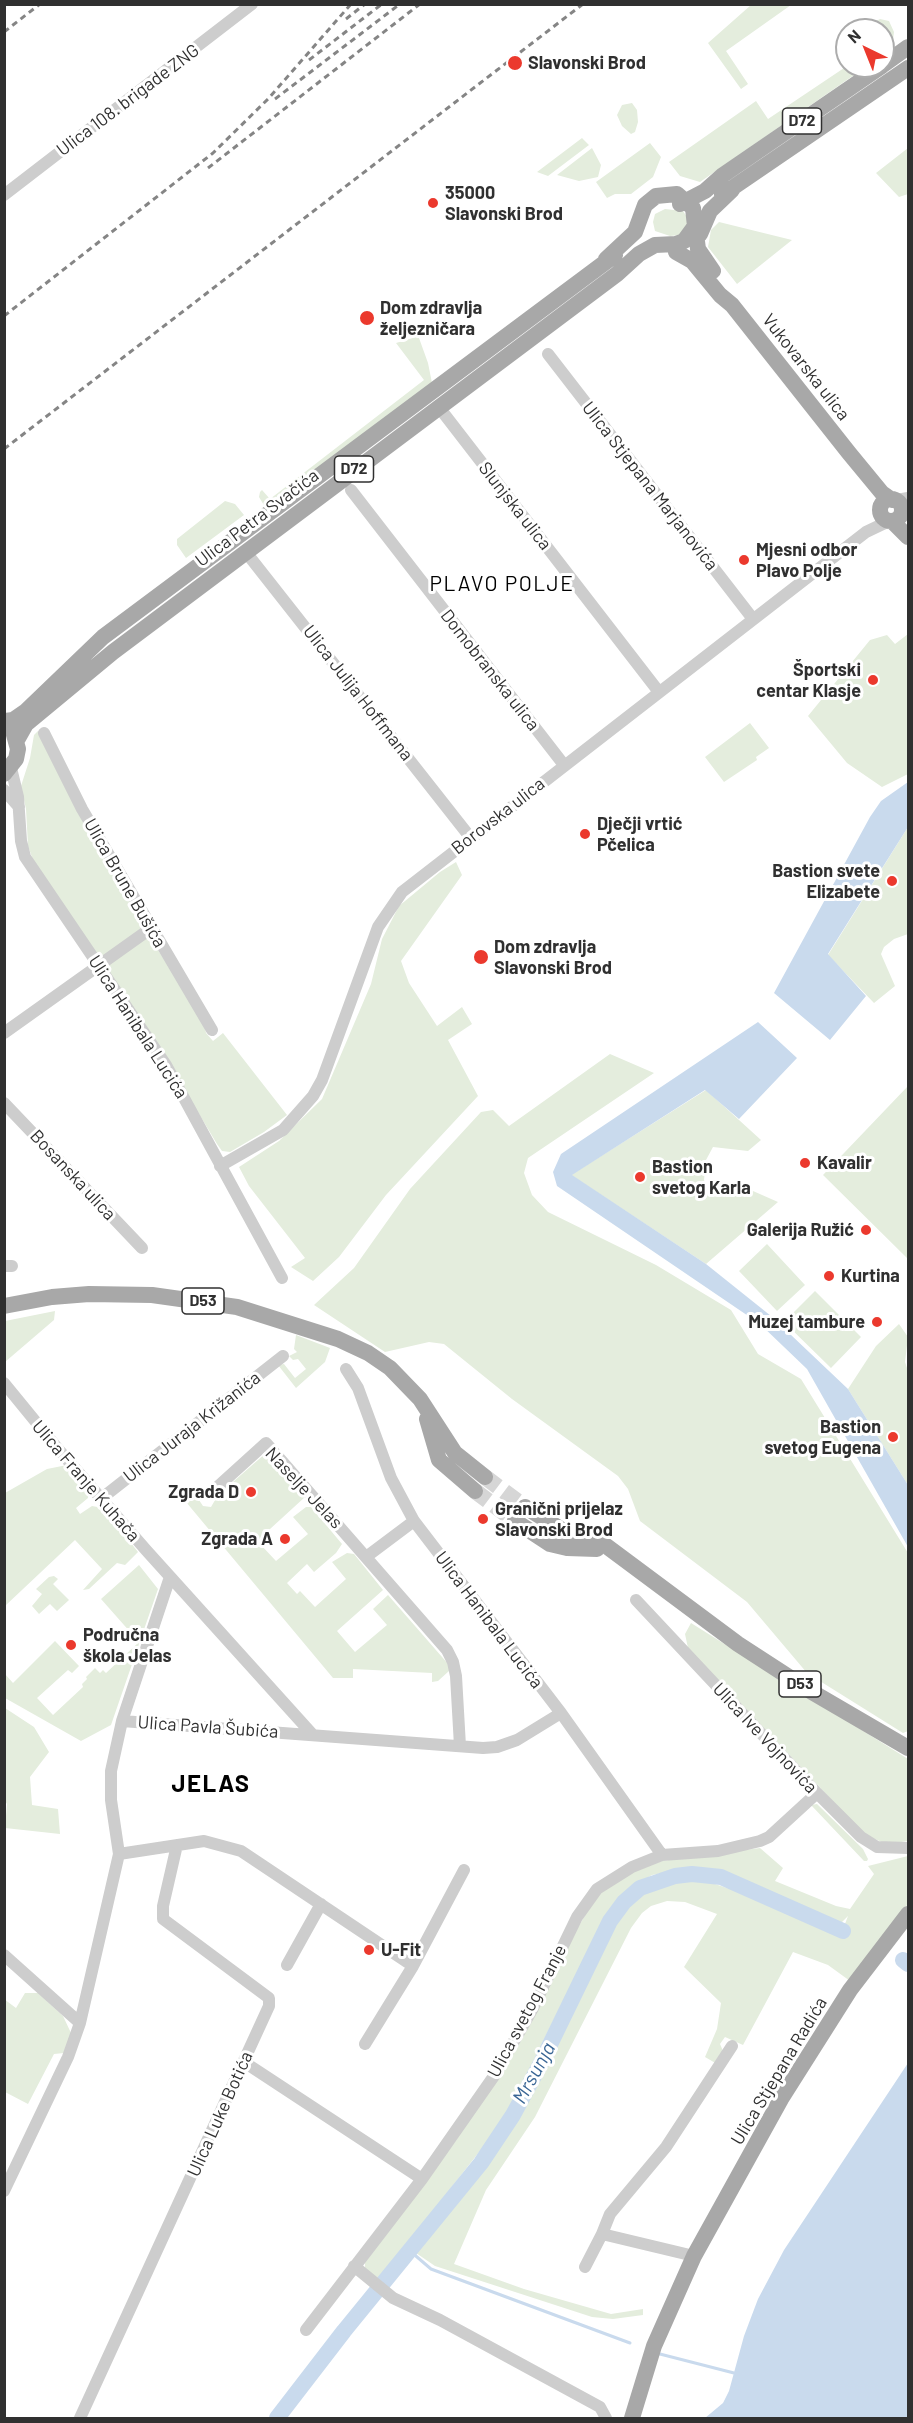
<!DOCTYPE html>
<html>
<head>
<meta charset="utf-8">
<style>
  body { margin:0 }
  #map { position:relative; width:913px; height:2423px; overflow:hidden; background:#fff; font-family:Barlow,sans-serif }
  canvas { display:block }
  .frame { position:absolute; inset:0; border:6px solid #303030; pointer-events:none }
  .north { position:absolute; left:835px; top:18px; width:60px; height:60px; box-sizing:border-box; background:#fff; border:2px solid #acacac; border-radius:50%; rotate:317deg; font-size:16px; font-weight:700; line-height:24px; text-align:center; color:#303030 }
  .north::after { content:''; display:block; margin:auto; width:21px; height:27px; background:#eb392d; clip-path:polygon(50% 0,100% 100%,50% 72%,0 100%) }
</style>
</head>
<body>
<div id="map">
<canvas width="913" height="2423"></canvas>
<div class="frame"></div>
<div class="north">N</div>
</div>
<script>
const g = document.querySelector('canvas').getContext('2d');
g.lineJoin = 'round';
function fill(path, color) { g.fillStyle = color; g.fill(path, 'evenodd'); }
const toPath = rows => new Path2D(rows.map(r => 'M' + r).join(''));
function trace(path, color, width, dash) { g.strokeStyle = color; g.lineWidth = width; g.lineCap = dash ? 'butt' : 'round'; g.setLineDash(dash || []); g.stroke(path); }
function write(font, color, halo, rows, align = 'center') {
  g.font = font + ' Barlow,sans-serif'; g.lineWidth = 6; g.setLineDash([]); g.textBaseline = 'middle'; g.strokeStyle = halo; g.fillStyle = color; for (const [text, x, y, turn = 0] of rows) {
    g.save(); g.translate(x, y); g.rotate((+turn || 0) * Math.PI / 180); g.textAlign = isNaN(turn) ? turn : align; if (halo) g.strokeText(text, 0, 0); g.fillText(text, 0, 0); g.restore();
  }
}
fill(toPath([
  [751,5,791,5,726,51,748,84,741,89,708,43],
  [880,19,889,21,894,32,892,48,883,55,883,30,875,27,879,24,876,21],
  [847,66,867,66,700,182,680,176,669,162,756,101,768,119],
  [632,103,637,110,638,122,635,132,631,134,622,126,617,115,622,105],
  [582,138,589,145,548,176,537,172],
  [650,143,661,157,653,177,631,194,615,194,607,198,596,182],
  [592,148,601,165,598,177,579,181,557,175],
  [908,148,908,194,899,197,876,173],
  [665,209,683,211,687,217,688,225,680,235,670,236,655,231,653,222,655,214],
  [719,222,792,240,737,284,708,247,711,230],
  [416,337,419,338,428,363,432,383,265,507,259,497,260,492,262,490,270,499,424,380,396,343],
  [225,501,235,504,244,515,186,558,177,545,177,539],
  [908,634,908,774,882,787,847,763,808,716,870,640,887,635,895,644],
  [750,723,769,748,756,757,757,760,724,782,705,757],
  [38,731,156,947,204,1021,206,1033,213,1041,223,1033,287,1115,264,1132,230,1152,222,1151,217,1144,153,1037,33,860,28,846,26,809,21,786,30,758,34,735],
  [908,827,908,934,894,939,884,947,881,954,895,986,874,1003,828,955],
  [456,862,462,875,401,961,409,983,437,1026,462,1007,472,1024,448,1040,478,1096,386,1195,339,1257,313,1281,291,1267,305,1258,249,1186,239,1167,279,1141,322,1099,371,984,382,939,399,906,440,872],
  [610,1054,654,1073,528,1158,524,1173,532,1195,548,1212,656,1265,731,1310,758,1354,801,1379,908,1553,908,1731,903,1733,807,1673,747,1602,640,1521,628,1489,618,1476,512,1399,444,1344,429,1342,385,1352,314,1305,354,1268,410,1189,481,1112,493,1110,509,1126],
  [908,1086,908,1259,823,1175],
  [706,1090,761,1140,748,1151,713,1147,706,1160,704,1180,711,1197,753,1191,778,1202,706,1264,571,1175],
  [767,1244,805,1285,777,1311,739,1271],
  [815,1291,861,1337,831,1368,784,1322],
  [55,1311,54,1320,5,1362,5,1321],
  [899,1324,908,1337,905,1362,908,1371,908,1485,848,1389,876,1346],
  [296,1335,330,1348,325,1362,296,1388,278,1365,284,1364,295,1378,306,1369,298,1359,293,1360,289,1356,297,1352,294,1349],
  [266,1453,305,1497,258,1540,261,1545,276,1561,308,1534,293,1517,306,1507,311,1507,342,1544,336,1553,314,1572,307,1564,287,1583,297,1594,300,1591,315,1607,346,1579,332,1562,347,1553,354,1554,383,1590,337,1631,355,1652,387,1625,373,1609,388,1595,449,1665,449,1671,438,1681,432,1682,432,1673,353,1669,353,1678,333,1678,186,1502,195,1494,203,1506,211,1507,218,1495],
  [67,1465,89,1491,88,1498,76,1508,80,1514,92,1506,103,1508,138,1552,125,1565,117,1563,89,1589,83,1590,102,1569,75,1540,5,1606,5,1493,47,1469],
  [139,1565,158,1589,111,1725,81,1741,5,1698,5,1674,13,1683,55,1641,79,1666,72,1673,68,1670,37,1698,53,1715,83,1687,82,1684,87,1679,86,1677,95,1668,100,1673,103,1670,106,1673,139,1642,101,1599],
  [54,1576,58,1579,53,1584,69,1600,57,1611,50,1604,39,1614,32,1606,42,1594,36,1589,49,1577],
  [691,1623,908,1759,908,1841,887,1844,865,1835,688,1648,685,1634],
  [5,1708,34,1727,49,1752,30,1777,32,1805,58,1809,60,1834,5,1828,7,1804,4,1799],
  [817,1804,863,1849,868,1859,867,1861,864,1861,811,1805],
  [760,1848,783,1868,775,1881,836,1906,850,1909,874,1874,868,1866,908,1856,908,1904,871,1950,850,1981,828,1965,793,1952,743,2045,725,2037,720,2044,723,2051,717,2064,705,2057,717,2029,721,2003,684,1967,717,1914,685,1902,667,1901,651,1906,642,1913,631,1928,535,2117,486,2190,454,2264,524,2289,611,2314,643,2309,643,2315,613,2319,592,2317,435,2266,416,2253,504,2141,531,2096,610,1936,623,1912,637,1898,667,1883,703,1880,754,1897,840,1937,848,1916,841,1923,730,1874,707,1869,684,1869,652,1875,633,1886,615,1903,602,1922,511,2106,490,2138,379,2280,365,2270,365,2259,457,2139,596,1896,625,1874,662,1861],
  [25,1993,38,1993,63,2016,71,2033,64,2053,54,2054,28,2104,5,2092,4,1999,16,2008]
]), '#e4eddd');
fill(toPath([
  [908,782,908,827,828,954,866,996,830,1040,774,993,870,817,881,801],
  [758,1022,797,1058,739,1119,705,1090,572,1175,706,1264,771,1316,848,1389,908,1485,908,1547,807,1369,760,1324,557,1186,553,1172,561,1154],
  [908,2063,908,2418,705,2418,723,2403,729,2391,744,2336,758,2299,784,2250]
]), '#c9daed');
trace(toPath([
  [410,2251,431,2269,630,2343],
  [656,2353,734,2373]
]), '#c9daed', 3);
trace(toPath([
  [903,1960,908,1964],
  [277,2418,344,2331,481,2163,513,2115,541,2063,610,1921,624,1902,640,1888,675,1876,692,1874,721,1877,843,1931]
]), '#c9daed', 16);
trace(toPath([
  [485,1477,525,1507],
  [475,1491,515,1521]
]), '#d6d6d6', 16, [16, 8]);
trace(toPath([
  [4,195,252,4],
  [548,354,753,619],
  [438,406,659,692],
  [351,490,564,765],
  [896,500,908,498],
  [245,551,470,837],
  [44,733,82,809,212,1030],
  [11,768,18,797,21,841,25,857,166,1065,282,1278],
  [4,790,19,807],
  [4,1033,150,929],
  [4,1103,142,1248],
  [220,1166,283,1130,313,1096,322,1080,378,927,402,892,866,532,889,521],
  [4,1266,12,1266],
  [346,1369,358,1388,391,1478,414,1521,561,1713,662,1855],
  [4,1383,58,1449,146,1550,313,1735],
  [213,1491,266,1443,447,1650,453,1662,456,1676,460,1746],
  [102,1498,283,1356],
  [366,1557,414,1521],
  [636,1600,817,1793,861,1837,877,1847,908,1848],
  [122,1721,170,1577],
  [119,1854,204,1841,241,1851,413,1966],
  [4,1955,80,2023],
  [287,1965,321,1904],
  [365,2044,413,1966,464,1870],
  [244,2062,422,2179],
  [4,2191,68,2057,80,2023,119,1854,111,1800,111,1771,122,1721,483,1748,497,1747,517,1740,561,1713],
  [694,2256,602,2234,610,2214,666,2147,732,2046],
  [354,2266,393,2298,440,2320,600,2407,606,2418],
  [585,2267,602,2234],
  [306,2330,422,2179,494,2076,533,2008,577,1917,597,1889,632,1867,662,1855,718,1851,760,1841,769,1837,817,1793],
  [80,2418,269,2006,269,1998,163,1919,163,1906,177,1845]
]), '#cdcdcd', 12);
trace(toPath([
  [883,65,908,47],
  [722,195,908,68],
  [680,204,705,191,723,175,882,66],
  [695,226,698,249,713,271],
  [700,234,710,211,732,190],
  [676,252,692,261,720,295,732,305,849,453,882,493,892,500],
  '880 510a11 11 0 1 1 22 0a11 11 0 1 1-22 0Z',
  [892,521,908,537],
  [5,721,13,720,26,711,103,637,615,255],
  [17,740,26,724,113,652,617,274,639,254,655,245,676,244,684,241,695,226,693,208,677,194,656,196,645,205,635,232,606,259],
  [4,774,16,759,18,749,13,731],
  [4,1306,52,1297,89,1294,152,1295,237,1307,338,1339,368,1353,390,1368,420,1399,455,1453,485,1477],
  [427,1419,439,1460,475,1491],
  [525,1507,564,1531,605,1545,738,1644,812,1692,908,1748],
  [515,1521,550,1544,567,1548,597,1549],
  [632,2418,654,2346,694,2256,781,2099,850,1990,908,1914]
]), '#a8a8a8', 16);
trace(toPath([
  [346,19,365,4],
  [4,32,40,4],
  [309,60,382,4],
  [275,99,400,4],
  [208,168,420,4],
  [4,316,213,153,268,99,351,4],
  [4,449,583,4]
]), '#858585', 3, [6, 4.5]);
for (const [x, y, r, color] of [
  [515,63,8,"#eb392d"],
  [433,203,6,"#eb392d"],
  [367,318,8,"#eb392d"],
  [744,560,6,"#eb392d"],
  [873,680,6,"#eb392d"],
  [585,834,6,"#eb392d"],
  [892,881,6,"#eb392d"],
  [481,957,8,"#eb392d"],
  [805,1163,6,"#eb392d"],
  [640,1177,6,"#eb392d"],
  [866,1230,6,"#eb392d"],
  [829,1276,6,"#eb392d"],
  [877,1322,6,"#eb392d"],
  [893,1437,6,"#eb392d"],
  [251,1492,6,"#eb392d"],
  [483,1519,6,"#eb392d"],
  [285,1539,6,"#eb392d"],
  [71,1645,6,"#eb392d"],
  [369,1950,6,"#eb392d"]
]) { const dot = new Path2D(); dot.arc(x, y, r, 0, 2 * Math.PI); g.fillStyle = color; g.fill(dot); trace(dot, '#fff', 2); }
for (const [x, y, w] of [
  [802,121,39],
  [354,469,39],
  [203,1301,42],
  [800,1684,42]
]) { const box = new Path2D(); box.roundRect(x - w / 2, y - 13, w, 26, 4.5); g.fillStyle = '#fff'; g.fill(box); trace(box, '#303030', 1.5); }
write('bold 16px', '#303030', null, [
  ["D72",802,121],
  ["D72",354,469],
  ["D53",203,1301],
  ["D53",800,1684]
]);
write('bold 18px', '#303030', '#fff', [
  ["Slavonski Brod",528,63],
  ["35000",445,193],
  ["Slavonski Brod",445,214],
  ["Dom zdravlja",380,308],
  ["željezničara",380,329],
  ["Mjesni odbor",756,550],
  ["Plavo Polje",756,571],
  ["Športski",861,670,"right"],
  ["centar Klasje",861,691,"right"],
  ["Dječji vrtić",597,824],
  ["Pčelica",597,845],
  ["Bastion svete",880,871,"right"],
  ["Elizabete",880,892,"right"],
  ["Dom zdravlja",494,947],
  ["Slavonski Brod",494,968],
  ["Kavalir",817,1163],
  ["Bastion",652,1167],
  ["svetog Karla",652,1188],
  ["Galerija Ružić",854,1230,"right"],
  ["Kurtina",841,1276],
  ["Muzej tambure",865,1322,"right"],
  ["Bastion",881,1427,"right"],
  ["svetog Eugena",881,1448,"right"],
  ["Zgrada D",239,1492,"right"],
  ["Granični prijelaz",495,1509],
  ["Slavonski Brod",495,1530],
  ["Zgrada A",273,1539,"right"],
  ["Područna",83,1635],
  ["škola Jelas",83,1656],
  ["U-Fit",381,1950]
], 'left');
write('18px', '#303030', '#fff', [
  ["Ulica 108. brigade ZNG",128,100,-37],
  ["Vukovarska ulica",806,367,52],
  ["Ulica Stjepana Marjanovića",650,486,52],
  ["Slunjska ulica",515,506,52],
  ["Ulica Petra Svačića",257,518,-37],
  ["Domobranska ulica",490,670,52],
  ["Ulica Julija Hoffmana",358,693,52],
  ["Borovska ulica",498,816,-38],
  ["Ulica Brune Bušića",125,883,60],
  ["Ulica Hanibala Lucića",138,1027,57],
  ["Bosanska ulica",73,1175,47],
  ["Ulica Juraja Križanića",192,1427,-38],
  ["Ulica Franje Kuhača",86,1481,49],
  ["Naselje Jelas",304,1488,47],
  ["Ulica Hanibala Lucića",489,1620,53],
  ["Ulica Pavla Šubića",208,1727,4],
  ["Ulica Ive Vojnovića",765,1738,47],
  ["Ulica svetog Franje",527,2011,-62],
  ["Ulica Stjepana Radića",779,2071,-59],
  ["Ulica Luke Botića",220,2114,-66]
]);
write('italic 20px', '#3a6695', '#fff', [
  ["Mrsunja",534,2073,-61]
]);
g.letterSpacing = '1.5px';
write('21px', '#000', '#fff', [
  ["PLAVO POLJE",502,584]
]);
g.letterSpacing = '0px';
g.letterSpacing = '1.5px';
write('bold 24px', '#000', '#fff', [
  ["JELAS",211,1784]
]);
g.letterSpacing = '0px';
</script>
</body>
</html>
